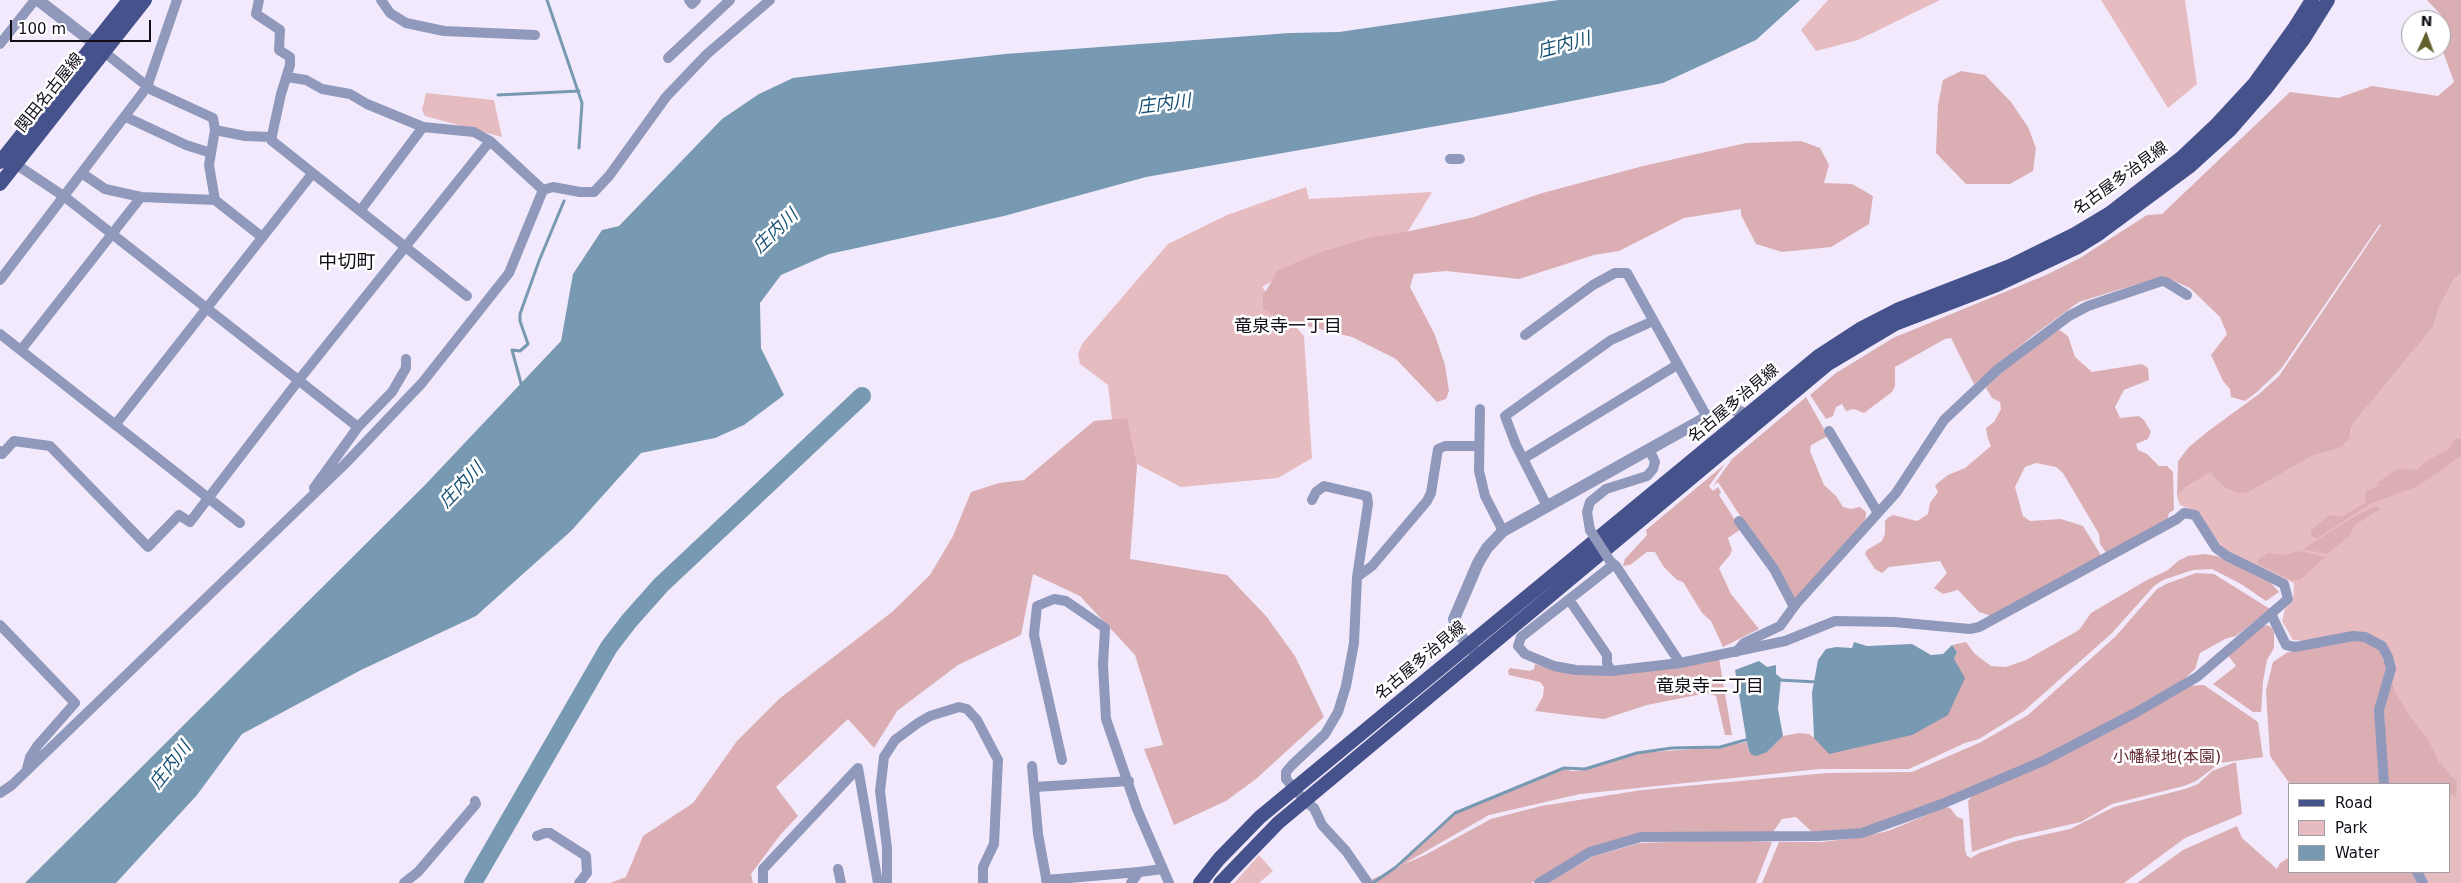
<!DOCTYPE html>
<html>
<head>
<meta charset="utf-8">
<style>
  body { margin:0 }
  #map { position:relative; width:2461px; height:883px; overflow:hidden; background:#f2eafc; font-family:"DejaVu Sans",sans-serif }
  canvas { display:block }
  .legend { position:absolute; left:2288px; top:783px; width:162px; height:90px; box-sizing:border-box; background:#fff; border:1px solid #a09ea2; margin:0; padding:6px 9px; list-style:none; font-size:15px; color:#120d17 }
  .legend li { display:flex; align-items:center; gap:10px; height:25px }
  .legend b { width:25px; border:1px solid #a09ea2 }
  .north { position:absolute; left:2401px; top:10px; width:50px; height:50px; box-sizing:border-box; background:#fff; border:1px solid #a09ea2; border-radius:50%; rotate:2deg; font-size:14px; font-weight:700; line-height:20px; text-align:center; color:#120d17 }
  .north::after { content:''; display:block; margin:auto; width:18px; height:22px; background:#62612e; clip-path:polygon(50% 0,100% 100%,50% 72%,0 100%) }
  .scale { position:absolute; left:10px; top:20px; width:141px; height:22px; box-sizing:border-box; border:2px solid #120d17; border-top:0; padding-left:6px; font-size:15px; line-height:18px; white-space:nowrap; color:#120d17; -webkit-text-stroke:4px #fff; paint-order:stroke }
</style>
</head>
<body>
<div id="map">
<canvas width="2461" height="883"></canvas>
<ul class="legend">
<li><b style="height:6px;background:#46528c"></b>Road</li>
<li><b style="height:14px;background:#e6bcc1"></b>Park</li>
<li><b style="height:14px;background:#7799b2"></b>Water</li>
</ul>
<div class="north">N</div>
<div class="scale">100 m</div>
</div>
<script>
const g = document.querySelector('canvas').getContext('2d');
g.lineJoin = 'round';
function fill(path, color) { g.fillStyle = color; g.fill(path, 'evenodd'); }
const toPath = rows => new Path2D(rows.map(r => 'M' + r).join(''));
function trace(path, color, width, dash) { g.strokeStyle = color; g.lineWidth = width; g.lineCap = dash ? 'butt' : 'round'; g.setLineDash(dash || []); g.stroke(path); }
function write(font, color, halo, rows, align = 'center') {
  g.font = font + ' "DejaVu Sans","Noto Sans JP",sans-serif'; g.lineWidth = 5; g.setLineDash([]); g.textBaseline = 'middle'; g.strokeStyle = halo; g.fillStyle = color; for (const [text, x, y, turn = 0] of rows) {
    g.save(); g.translate(x, y); g.rotate((+turn || 0) * Math.PI / 180); g.textAlign = isNaN(turn) ? turn : align; if (halo) g.strokeText(text, 0, 0); g.fillText(text, 0, 0); g.restore();
  }
}
fill(toPath([
  [1828,0,1940,0,1858,40,1816,51,1801,30],
  [2101,0,2185,0,2197,84,2168,108],
  [426,93,494,100,502,137,425,116,422,110],
  [1306,187,1309,199,1432,192,1404,238,1295,268,1262,287,1304,336,1312,458,1278,478,1181,487,1116,453,1108,385,1080,364,1078,354,1082,344,1168,244,1227,215],
  [2461,275,2461,883,2428,883,2422,872,2450,872,2450,784,2387,694,2395,674,2393,656,2387,646,2293,640,2282,621,2285,609,2293,601,2294,583,2231,554,2223,548,2196,512,2180,505,2177,496,2186,487,2210,471,2225,488,2254,489,2314,455,2338,449,2351,432,2353,424,2433,327,2439,307,2455,278],
  [1259,855,1273,871,1259,883,1234,883]
]), '#e6bcc1');
fill(toPath([
  [2427,0,2461,0,2461,275,2455,278,2439,307,2433,327,2353,424,2348,440,2338,449,2314,455,2249,492,2239,493,2225,488,2210,472,2186,487,2177,496,2178,461,2189,447,2207,432,2259,394,2279,376,2381,225,2380,224,2281,369,2257,392,2245,401,2231,397,2230,389,2223,381,2211,355,2227,334,2220,317,2190,288,2163,276,2079,302,2031,337,1974,384,1951,338,1945,339,1895,367,1895,386,1892,392,1864,413,1854,409,1846,411,1842,404,1836,407,1833,416,1826,419,1810,395,1836,373,1893,338,2046,275,2080,258,2147,215,2162,214,2290,92,2338,98,2372,86,2438,96,2454,82,2441,46,2441,15],
  [1961,71,1985,75,2011,102,2028,127,2036,148,2033,171,2010,184,1966,184,1936,153,1938,105,1943,80],
  [1801,141,1820,148,1829,165,1824,183,1852,184,1873,196,1869,224,1831,247,1782,252,1756,244,1741,215,1741,209,1684,218,1619,251,1594,255,1519,279,1446,271,1414,274,1410,287,1435,335,1445,365,1449,391,1446,399,1437,402,1396,359,1352,337,1282,320,1263,309,1263,296,1278,270,1324,251,1372,237,1410,231,1474,217,1539,194,1643,166,1746,143],
  [2058,329,2068,336,2075,357,2092,372,2142,364,2148,368,2149,380,2124,390,2115,407,2120,418,2139,416,2144,420,2151,432,2148,439,2136,444,2138,450,2147,454,2159,466,2167,466,2173,472,2174,510,2169,513,2167,521,2107,554,2100,544,2099,534,2063,473,2056,467,2036,463,2025,467,2015,487,2023,516,2030,521,2061,519,2083,526,2102,557,1991,616,1979,612,1958,590,1943,594,1934,588,1947,573,1940,561,1889,567,1882,573,1875,569,1865,554,1867,550,1882,541,1885,534,1885,521,1889,517,1893,515,1917,521,1928,514,1930,503,1938,492,1935,486,1939,482,1948,475,1965,468,1991,446,1988,439,1986,428,1994,422,2001,409,2000,402,1992,398,1986,388,1998,375],
  [1806,397,1828,436,1811,445,1810,451,1824,485,1836,496,1843,507,1851,509,1860,507,1866,512,1866,516,1864,524,1798,598,1794,598,1718,482,1713,486,1732,459],
  [1127,418,1137,466,1130,559,1227,575,1266,616,1295,656,1324,717,1256,779,1226,801,1174,825,1144,749,1163,745,1135,655,1080,596,1033,574,1021,635,958,665,897,711,874,748,848,719,776,787,798,816,781,834,751,874,753,883,610,883,626,877,643,836,693,803,737,741,779,699,892,612,930,575,953,536,971,492,999,483,1024,480,1094,421],
  [2461,438,2461,456,2418,486,2370,504,2316,539,2311,535,2311,531,2329,515,2341,517,2365,503,2366,490,2378,487,2377,483,2397,469,2417,470,2428,460,2448,450,2455,439],
  [1725,464,1709,486,1713,491,1718,487,1721,492,1719,495,1741,529,1728,538,1732,550,1730,555,1719,568,1731,594,1759,629,1723,647,1711,621,1702,613,1683,582,1677,580,1663,566,1655,552,1647,552,1630,565,1623,566,1625,559,1647,535,1646,530],
  [2375,507,2379,507,2380,509,2355,525,2350,535,2327,554,2303,549,2357,515],
  [2299,551,2325,557,2300,580,2291,580,2258,564,2258,560,2268,553,2284,555],
  [2205,554,2217,556,2271,583,2279,592,2266,601,2241,584,2212,569,2193,570,2163,580,2154,586,2112,633,2024,711,1979,739,1965,743,1909,769,1820,769,1580,794,1489,815,1402,865,1425,855,1491,819,1541,806,1642,790,1827,773,1912,772,1981,742,2028,715,2116,636,2157,589,2166,584,2196,573,2214,574,2270,609,2236,636,2225,639,2200,653,2195,669,2180,683,2132,711,2041,758,1940,801,1873,826,1846,831,1813,833,1796,817,1782,819,1773,832,1638,834,1591,848,1531,883,1364,883,1399,867,1411,851,1457,813,1565,769,1572,771,1586,770,1639,753,1721,747,1747,742,1749,751,1767,752,1783,736,1799,733,1809,734,1814,738,1954,659,1957,652,1952,645,1966,642,1975,654,1991,666,2006,667,2026,660,2079,630,2091,613,2147,580,2168,570,2178,561,2188,556],
  [2267,625,2271,627,2274,632,2274,648,2267,660,2263,681,2261,712,2253,712,2213,684,2236,666,2227,654,2258,628],
  [2360,640,2378,647,2387,668,2384,680,2379,784,2290,784,2270,756,2266,691,2273,662,2288,652],
  [1719,658,1732,735,1725,735,1716,696,1707,693,1647,705,1604,719,1567,715,1535,711,1543,696,1544,687,1540,682,1509,675,1508,671,1510,668,1530,671,1534,669,1535,664,1558,671],
  [2393,683,2394,691,2414,722,2428,739,2438,761,2457,782,2456,797,2450,794,2450,784,2387,784,2384,710,2387,694],
  [2204,685,2258,722,2263,757,2220,763,2196,781,2184,786,2112,804,2081,822,2014,837,1972,852,1968,801,1972,796,2188,686],
  [2236,762,2242,814,2185,838,2124,883,1762,883,1779,842,1822,842,1855,838,1888,831,1946,807,1950,808,1957,817,1963,819,1965,850,1967,856,1971,858,1979,853,2016,841,2070,829,2114,807,2185,789,2198,784,2212,771],
  [2237,826,2242,838,2277,869,2280,863,2290,857,2290,872,2413,872,2419,883,2137,883,2183,850],
  [1728,840,1772,842,1756,883,1548,883,1594,856,1640,843]
]), '#dbaeb3');
fill(toPath([
  [1559,0,1800,0,1756,40,1663,83,1511,113,1146,177,1004,216,829,254,781,275,760,303,761,348,784,395,744,425,715,438,641,453,571,531,476,616,361,670,242,734,197,795,116,883,25,883,424,486,561,341,573,274,602,230,619,226,722,119,759,94,793,78,834,73,1005,54,1290,33,1339,32],
  [1854,642,1867,646,1912,644,1931,655,1943,654,1952,645,1957,652,1954,659,1965,678,1948,715,1912,735,1829,754,1814,738,1812,693,1818,660,1826,649,1836,647,1852,648],
  [1759,661,1767,667,1776,665,1776,674,1781,678,1778,709,1783,736,1767,752,1756,756,1752,755,1749,751,1746,737,1735,670]
]), '#7799b2');
trace(toPath([
  [547,0,582,103,579,148],
  [498,95,579,91],
  [522,387,512,350,520,351,528,344,520,321,520,314,539,261,564,201],
  [1779,680,1817,682],
  [1373,883,1396,867,1455,813,1564,768,1585,769,1637,753,1672,748,1720,747,1749,739]
]), '#7799b2', 3);
trace(toPath([
  [473,883,609,647,629,621,661,585,862,396]
]), '#7799b2', 18);
trace(toPath([
  [259,0,256,14,280,30,279,50,290,57,290,65,281,94,271,140,467,296],
  [381,0,390,13,406,23,444,31,535,35],
  [689,0,692,4,696,0],
  [0,44,35,0],
  [99,48,152,90,213,118,215,130,209,165,215,200,262,237],
  [668,58,730,0],
  [287,77,306,80,322,89,350,94,367,104,423,127,474,132,490,141,543,190],
  [126,117,186,145,211,153],
  [215,130,245,136,272,137],
  [1450,159,1460,159],
  [11,161,65,197,358,427,314,488],
  [83,174,105,189,141,197,215,200],
  [360,211,423,127],
  [0,280,147,87,177,0],
  [0,334,240,523],
  [1525,335,1593,285,1615,273,1627,273,1707,417],
  [21,350,141,197],
  [1480,409,1479,471,1485,496,1503,531],
  [115,425,312,174],
  [358,427,392,392,406,368,406,359],
  [1829,431,1878,513],
  [0,451,2,454,14,441,50,446,148,547,179,515,190,522,298,381,490,141],
  [1523,459,1677,365],
  [1312,500,1316,492,1324,486,1367,496,1368,504,1357,577,1354,643,1346,686,1338,712,1325,734,1292,765,1286,772,1286,779,1305,801,1314,808,1322,825,1346,851,1368,883],
  [1547,506,1516,445,1505,416,1611,340,1653,321],
  [1739,521,1774,569,1794,607],
  [1590,530,1587,512,1590,502,1606,489,1647,476,1653,469,1655,462,1650,451],
  [1610,561,1616,566,1680,663],
  [1357,577,1372,566,1427,501,1431,493,1438,449,1445,446,1478,446],
  [1570,601,1607,655,1607,663,1611,671],
  [2271,614,2286,645,2295,647,2353,636,2365,637,2382,646,2388,657,2391,669,2379,710,2384,784],
  [0,625,75,703,38,745,30,757,27,769],
  [1736,652,1744,643,1780,626,1796,604,1896,493,1944,420,1997,370,2069,316,2088,306,2162,281,2166,282,2187,295],
  [1062,760,1034,635,1037,606,1054,599,1066,601,1105,628,1103,665,1106,719,1137,809,1169,883],
  [1032,766,1038,834,1047,883],
  [1035,787,1129,781],
  [0,793,12,785,344,465,422,383,509,273,543,190,553,187,580,192,594,192,609,176,666,97,707,54,770,0],
  [537,836,545,833,550,833,586,856,587,873,579,883],
  [838,869,841,883],
  [2417,872,2423,883],
  [1046,880,1139,872],
  [404,883,418,872,476,804,475,801],
  [763,883,763,869,858,768,878,883],
  [887,883,887,848,880,791,884,757,895,740,918,723,930,716,959,707,967,709,977,720,998,760,994,844,983,867,983,883],
  [1131,883,1139,872,1163,869],
  [1539,883,1590,852,1641,837,1819,836,1862,833,1942,804,2043,761,2135,713,2197,677,2288,599,2284,584,2227,556,2216,548,2195,515,2184,513,2177,519,1979,627,1970,629,1894,622,1835,621,1785,641,1680,663,1611,671,1576,670,1554,666,1525,654,1518,646,1521,637,1613,565]
]), '#9099bb', 10);
trace(toPath([
  [38,0,95,44],
  [1480,654,1467,645,1457,630,1454,619,1478,563,1487,548,1503,531,1707,417,1731,408,1747,415]
]), '#9099bb', 12);
trace(toPath([
  [0,162,129,0],
  [0,184,145,0],
  [1200,883,1219,859,1260,817,1820,355,1860,329,1899,309,2010,266,2075,234,2110,213,2181,158,2217,124,2254,84,2295,27,2312,0],
  [1220,883,1278,823,1828,364,1895,324,1997,285,2076,248,2100,233,2189,167,2231,129,2265,90,2303,40,2328,0]
]), '#46528c', 14);
trace(toPath([
  [1590,530,1610,561]
]), '#9099bb', 10);
write('16px', '#120d17', '#fff', [
  ["関田名古屋線",50,93,-51],
  ["名古屋多治見線",2121,179,-36],
  ["名古屋多治見線",1734,404,-40],
  ["名古屋多治見線",1421,661,-40]
]);
write('16px', '#642b36', '#fff', [
  ["小幡緑地(本園)",2167,758]
]);
write('italic 18px', '#164f72', '#fff', [
  ["庄内川",1564,46,-15],
  ["庄内川",1164,105,-7],
  ["庄内川",776,232,-44],
  ["庄内川",462,486,-46],
  ["庄内川",171,766,-52]
]);
write('18px', '#120d17', '#fff', [
  ["竜泉寺一丁目",1288,327],
  ["竜泉寺二丁目",1710,687]
]);
write('19px', '#120d17', '#fff', [
  ["中切町",347,263]
]);
</script>
</body>
</html>
